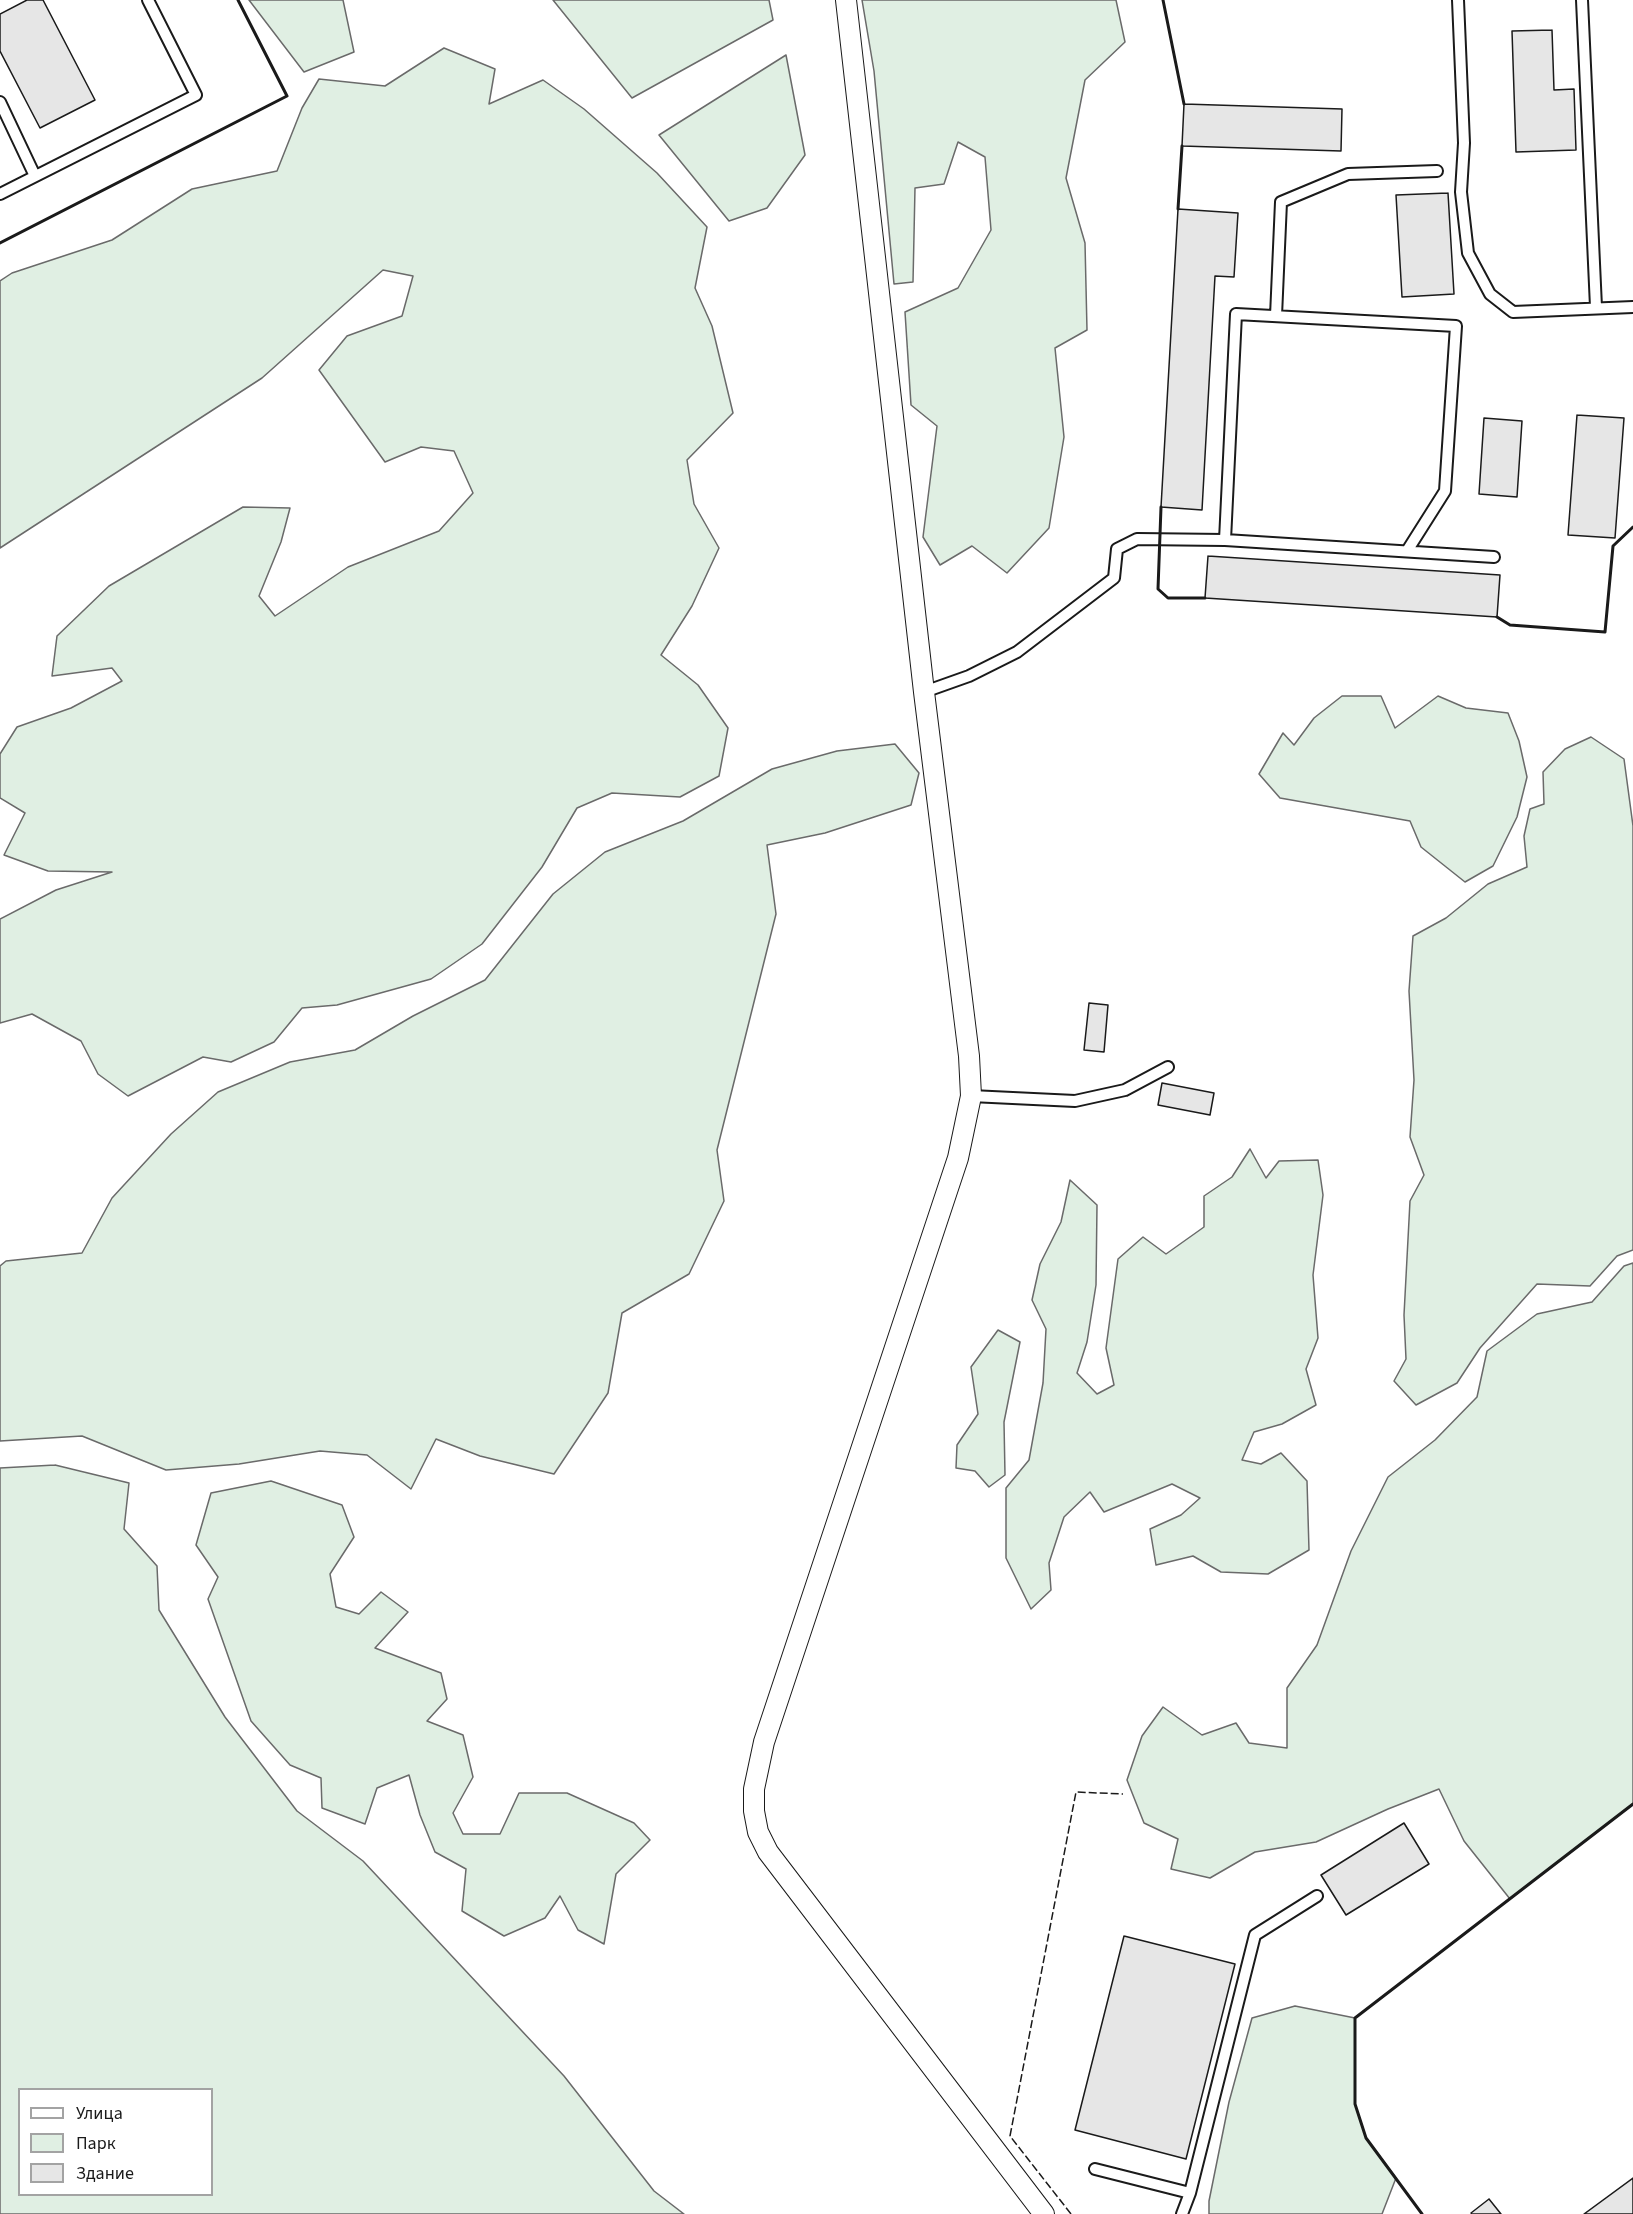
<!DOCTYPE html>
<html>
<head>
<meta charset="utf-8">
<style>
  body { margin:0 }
  #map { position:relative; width:1633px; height:2214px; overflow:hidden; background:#fff; font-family:"Source Sans 3",sans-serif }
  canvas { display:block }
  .legend { position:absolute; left:18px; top:2088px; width:195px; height:108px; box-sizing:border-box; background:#fff; border:2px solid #a3a3a3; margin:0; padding:8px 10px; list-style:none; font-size:18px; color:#1a1a1a }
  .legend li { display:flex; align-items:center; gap:12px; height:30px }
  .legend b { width:30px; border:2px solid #a3a3a3 }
</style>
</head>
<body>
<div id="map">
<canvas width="1633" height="2214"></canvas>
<ul class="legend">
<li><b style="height:8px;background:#fff"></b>Улица</li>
<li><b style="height:16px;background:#e0efe3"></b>Парк</li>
<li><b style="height:16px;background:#e6e6e6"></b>Здание</li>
</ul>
</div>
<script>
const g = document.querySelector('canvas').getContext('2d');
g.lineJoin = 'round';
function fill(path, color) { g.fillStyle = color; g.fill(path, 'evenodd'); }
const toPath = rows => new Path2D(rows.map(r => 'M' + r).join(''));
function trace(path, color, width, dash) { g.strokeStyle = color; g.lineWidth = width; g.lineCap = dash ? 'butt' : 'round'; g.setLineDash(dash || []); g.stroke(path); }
const green = toPath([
  [249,0,343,0,354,52,304,72,249,0],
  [553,0,769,0,773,20,632,98,553,0],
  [862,0,1116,0,1125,42,1085,80,1066,178,1085,243,1087,330,1055,348,1064,437,1049,528,1007,573,972,546,940,565,923,537,937,426,911,405,905,312,958,288,991,230,985,157,958,142,944,184,915,188,913,282,894,284,874,71,862,0],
  [444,48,495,69,489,104,543,80,584,109,657,173,707,227,695,288,712,326,733,413,687,460,694,504,719,548,692,606,661,655,698,685,728,728,719,776,680,797,612,793,577,808,542,867,482,944,431,979,337,1005,302,1008,274,1042,231,1062,203,1057,128,1096,98,1074,81,1041,32,1014,0,1023,0,919,56,890,112,872,48,871,4,855,25,813,0,798,0,754,17,727,71,708,122,681,112,668,52,676,57,636,109,586,243,507,290,508,281,542,259,596,275,616,348,567,439,531,473,493,454,451,421,447,385,462,319,370,347,336,402,316,413,276,383,270,262,378,0,548,0,281,12,273,112,240,192,189,277,171,302,108,319,79,385,86,444,48],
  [786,55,805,155,767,208,729,221,659,135,786,55],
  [1342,696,1381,696,1395,728,1438,696,1466,708,1508,713,1519,741,1527,777,1517,817,1493,866,1465,882,1421,847,1410,821,1280,798,1259,774,1283,733,1294,745,1314,718,1342,696],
  [1591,737,1624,759,1633,826,1633,1250,1617,1256,1590,1286,1537,1284,1480,1348,1457,1383,1416,1405,1394,1381,1406,1359,1404,1315,1410,1201,1424,1175,1410,1137,1414,1080,1409,991,1413,936,1446,918,1488,884,1527,867,1524,836,1530,809,1544,804,1543,772,1565,749,1591,737],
  [895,744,919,773,911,805,825,833,767,845,776,914,717,1150,724,1201,689,1274,622,1313,608,1393,554,1474,480,1456,436,1439,411,1489,367,1455,320,1451,239,1464,166,1470,82,1436,0,1441,0,1266,6,1261,82,1253,112,1198,171,1134,218,1092,290,1062,355,1050,413,1016,485,980,553,894,605,852,683,821,772,769,837,751,895,744],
  [1250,1149,1266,1178,1279,1161,1318,1160,1323,1195,1313,1275,1318,1338,1306,1369,1316,1405,1282,1424,1254,1432,1242,1460,1261,1464,1281,1453,1307,1481,1309,1550,1268,1574,1221,1572,1193,1556,1156,1565,1150,1529,1181,1515,1200,1498,1172,1484,1104,1512,1090,1492,1064,1517,1049,1563,1051,1590,1031,1609,1006,1558,1006,1488,1029,1460,1043,1383,1046,1329,1032,1300,1040,1264,1061,1222,1070,1180,1097,1205,1096,1285,1087,1342,1077,1373,1097,1394,1114,1385,1106,1348,1118,1259,1143,1237,1166,1254,1204,1227,1204,1196,1232,1177,1250,1149],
  [1633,1263,1633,1804,1510,1899,1464,1841,1439,1789,1388,1809,1316,1842,1255,1852,1210,1878,1171,1869,1178,1839,1144,1823,1127,1780,1142,1736,1163,1707,1202,1735,1236,1723,1249,1743,1287,1748,1287,1688,1317,1645,1351,1551,1388,1477,1435,1440,1477,1397,1487,1351,1537,1314,1592,1302,1624,1266,1633,1263],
  [998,1330,1020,1342,1004,1422,1005,1475,989,1487,975,1471,956,1468,957,1445,978,1414,971,1367,998,1330],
  [55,1465,129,1483,124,1529,157,1566,159,1610,225,1717,297,1811,363,1861,564,2076,654,2191,684,2214,0,2214,0,1468,55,1465],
  [20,2090,212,2090,212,2194,20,2194,20,2090],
  [271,1481,342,1505,354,1537,330,1574,336,1607,359,1614,381,1592,408,1612,375,1648,441,1673,447,1699,427,1721,463,1735,473,1777,453,1813,463,1834,500,1834,519,1793,567,1793,634,1823,650,1840,616,1874,604,1944,578,1930,560,1896,545,1918,504,1936,462,1911,466,1869,435,1852,420,1815,409,1775,377,1788,365,1824,322,1808,321,1778,290,1765,251,1721,208,1599,218,1577,196,1545,211,1493,271,1481],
  [1295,2006,1355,2018,1355,2104,1366,2138,1396,2178,1382,2214,1209,2214,1209,2201,1229,2102,1252,2018,1295,2006]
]);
fill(green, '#e0efe3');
trace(green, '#6a6a6a', 1.5);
const building = toPath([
  [27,0,43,0,95,100,40,128,0,51,0,14,27,0],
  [1552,30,1554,90,1574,89,1576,150,1516,152,1512,31,1552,30],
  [1184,104,1342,109,1341,151,1182,146,1184,104],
  [1448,193,1454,294,1402,297,1396,195,1448,193],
  [1178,209,1238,213,1234,277,1215,276,1202,510,1161,507,1178,209],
  [1577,415,1624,418,1615,538,1568,535,1577,415],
  [1484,418,1522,421,1517,497,1479,494,1484,418],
  [1208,556,1500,575,1497,617,1205,598,1208,556],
  [1089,1003,1108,1005,1104,1052,1084,1050,1089,1003],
  [1162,1083,1214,1093,1210,1115,1158,1105,1162,1083],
  [1404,1823,1429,1864,1346,1915,1321,1875,1404,1823],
  [1124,1936,1235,1964,1186,2159,1075,2130,1124,1936],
  [1633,2178,1633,2214,1584,2214,1633,2178],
  [1489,2199,1501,2214,1472,2214,1471,2213,1489,2199]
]);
fill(building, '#e6e6e6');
trace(building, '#1a1a1a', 1.5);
const lane = toPath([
  [1458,0,1464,143,1461,192,1468,253,1490,294,1513,312,1633,307],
  [1582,0,1596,307],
  [0,102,35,176],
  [0,194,196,95,148,0],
  [1276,316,1281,202,1348,174,1437,171],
  [1225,540,1236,314,1456,326,1445,491,1407,551],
  [924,692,969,676,1017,652,1114,578,1117,549,1137,539,1225,540,1494,557],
  [971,1096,1075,1101,1125,1090,1168,1067],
  [1095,2169,1190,2193,1182,2214],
  [1190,2193,1255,1935,1317,1896]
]);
const street = toPath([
  [846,0,924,692,969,1056,971,1096,958,1158,764,1742,754,1789,754,1811,758,1832,768,1852,1044,2214]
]);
trace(lane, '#1a1a1a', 14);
trace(street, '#1a1a1a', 22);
trace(lane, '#fff', 10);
trace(street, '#fff', 20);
trace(toPath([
  [1071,2214,1010,2136,1076,1792,1123,1794]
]), '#1a1a1a', 1.5, [8, 3]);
trace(toPath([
  [1163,0,1184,104],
  [1178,209,1182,146],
  [0,243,287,96,238,0],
  [1161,507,1158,589,1168,598,1205,598],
  [1497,617,1510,625,1605,632,1613,546,1633,527],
  [1422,2214,1366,2138,1355,2104,1355,2018,1633,1804]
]), '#1a1a1a', 3);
</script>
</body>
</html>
